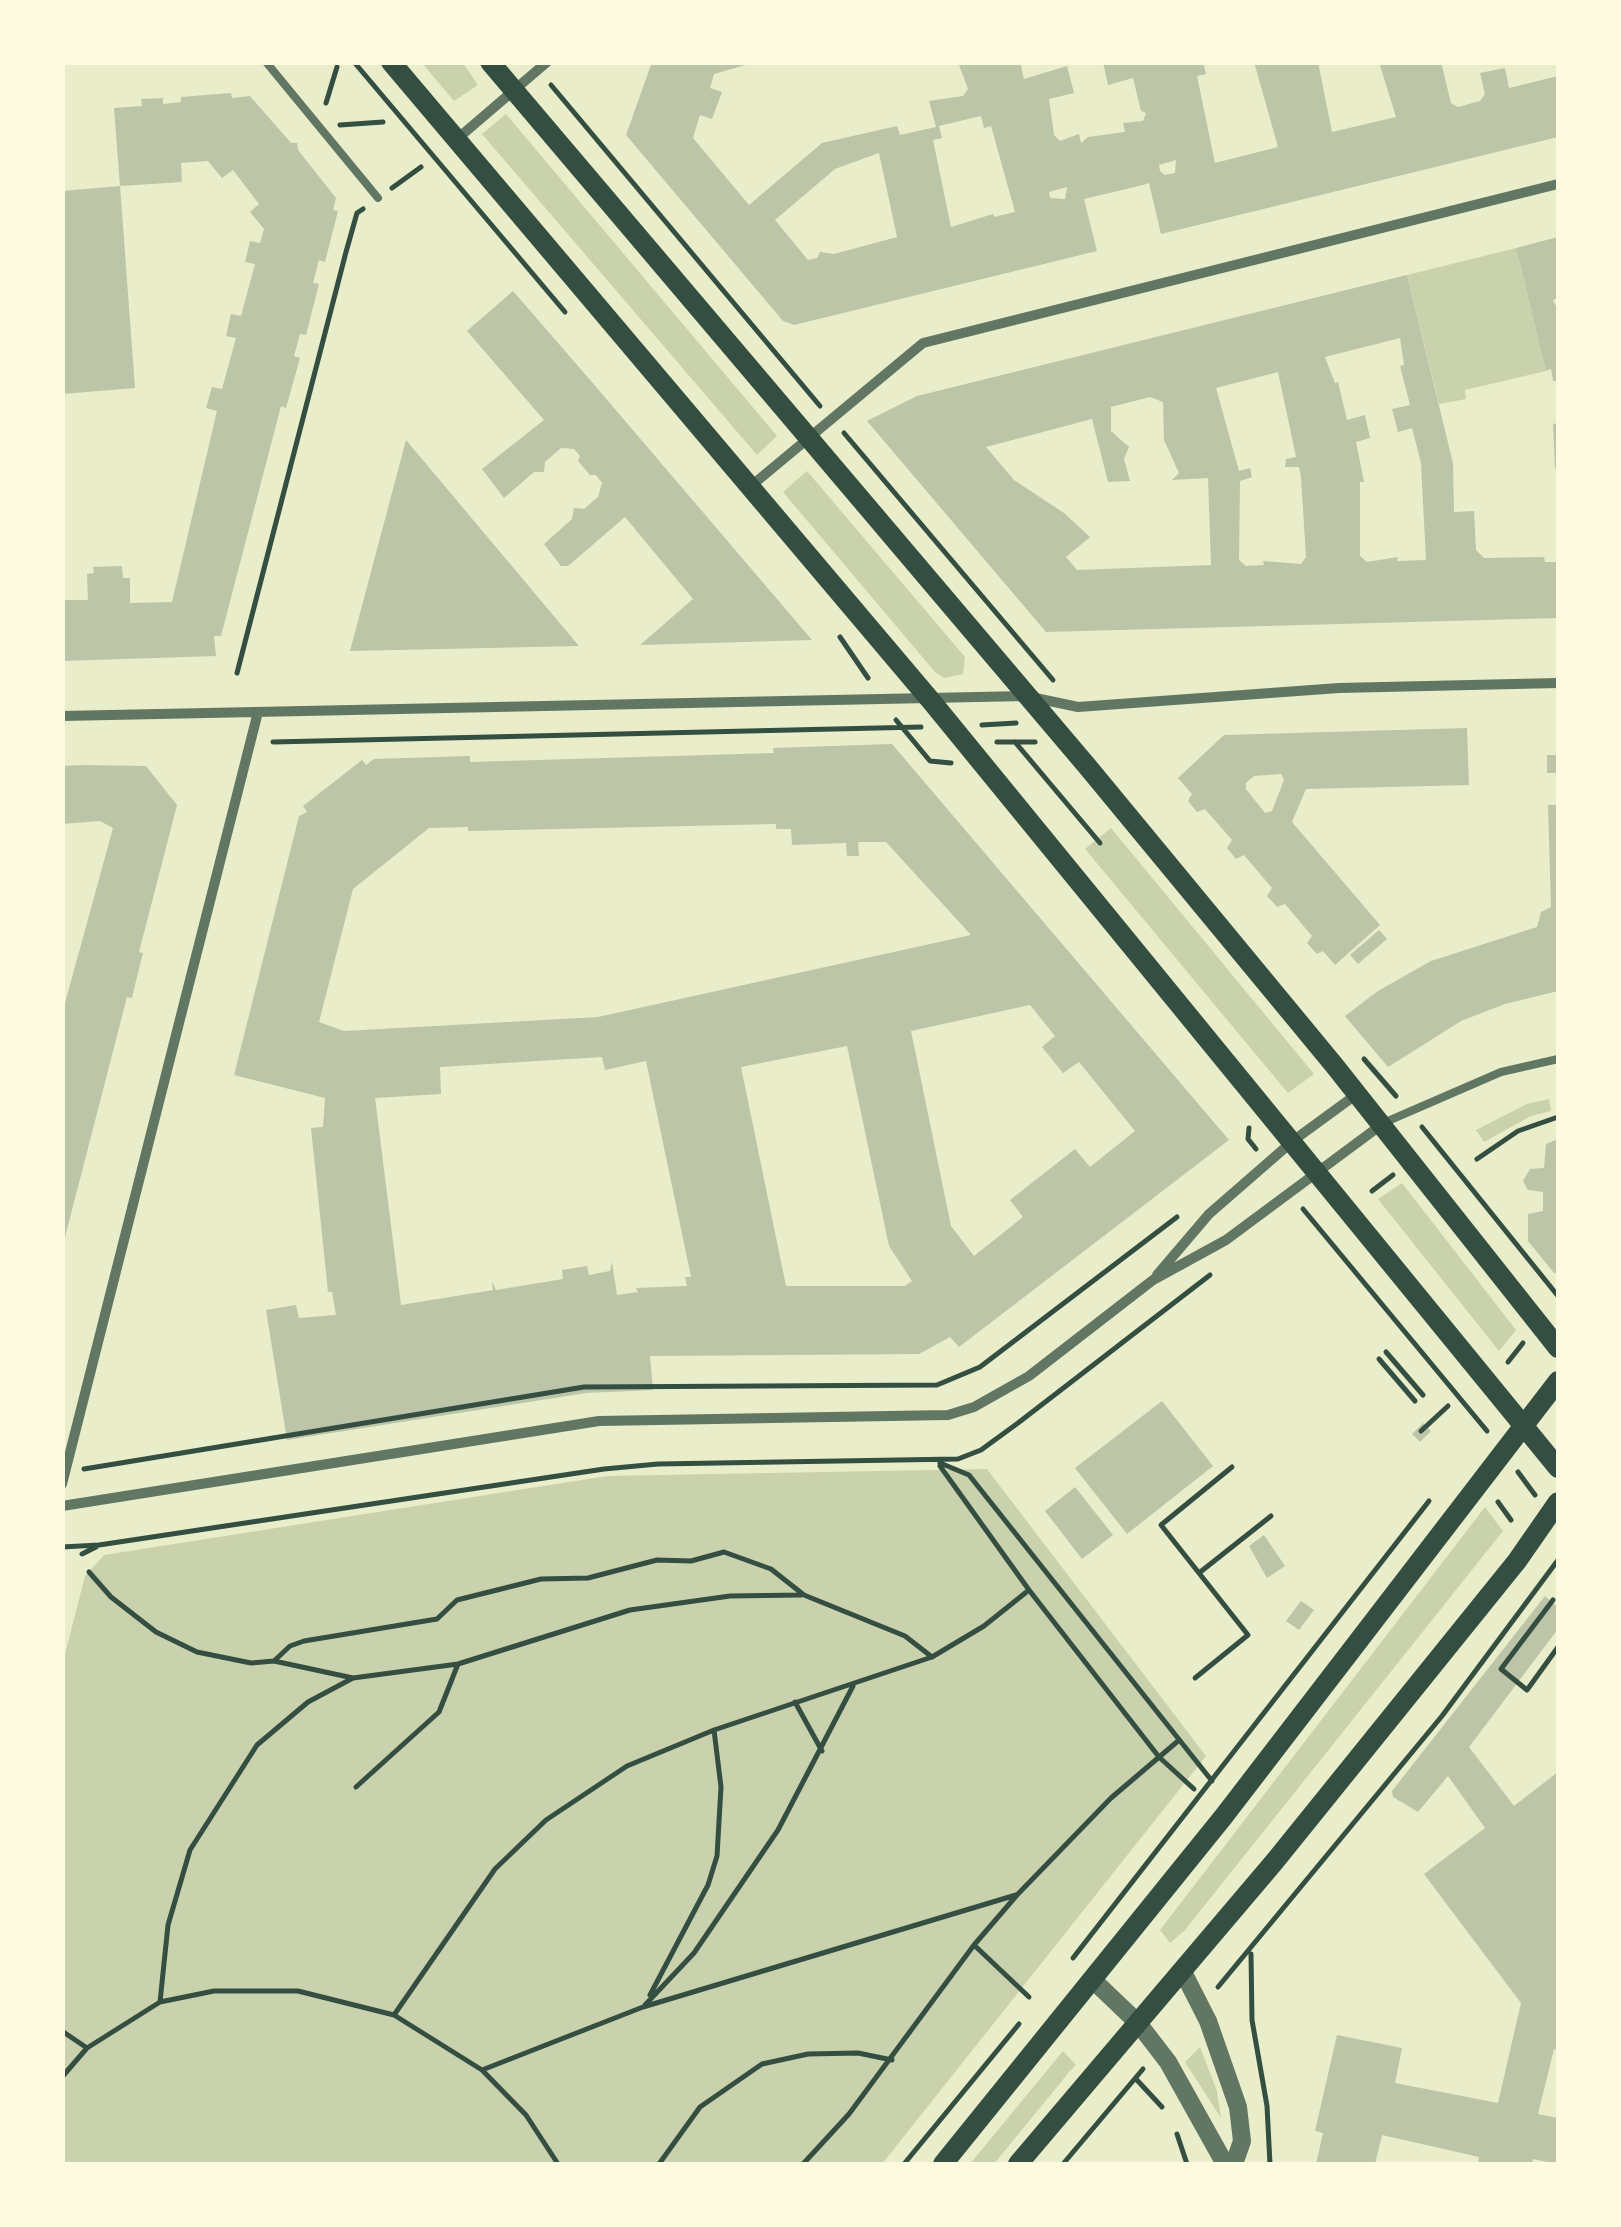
<!DOCTYPE html>
<html>
<head>
<meta charset="utf-8">
<style>
  body { margin:0 }
  #map { position:relative; width:1621px; height:2227px; overflow:hidden; background:#e9edc9; font-family:"Source Serif 4",serif }
  canvas { display:block }
  .frame { position:absolute; inset:0; border:65px solid #fefae0; pointer-events:none }
</style>
</head>
<body>
<div id="map">
<canvas width="1621" height="2227"></canvas>
<div class="frame"></div>
</div>
<script>
const g = document.querySelector('canvas').getContext('2d');
g.lineJoin = 'round';
function fill(path, color) { g.fillStyle = color; g.fill(path, 'evenodd'); }
const toPath = rows => new Path2D(rows.map(r => 'M' + r).join(''));
function trace(path, color, width, dash) { g.strokeStyle = color; g.lineWidth = width; g.lineCap = dash ? 'butt' : 'round'; g.setLineDash(dash || []); g.stroke(path); }
fill(toPath([
  [422,63,463,63,478,85,454,101],
  [506,114,777,436,757,455,482,134],
  [1516,248,1546,371,1465,390,1466,399,1439,404,1407,275],
  [807,471,965,657,963,674,944,678,935,672,783,492],
  [1111,828,1314,1074,1288,1093,1085,849],
  [1549,1099,1551,1111,1531,1116,1484,1142,1476,1130,1527,1104],
  [1402,1183,1516,1330,1499,1351,1378,1199],
  [987,1469,1206,1756,882,2164,63,2164,63,1662,85,1576,104,1555,607,1476],
  [1485,1507,1503,1531,1185,1930,1170,1943,1160,1930],
  [1200,2047,1217,2091,1221,2118,1185,2062],
  [1063,2051,1076,2065,1070,2071,994,2164,970,2164]
]), '#cad2ad');
fill(toPath([
  [652,62,756,62,714,74,710,88,722,92,712,119,700,115,693,138,749,205,822,143,897,126,900,135,936,127,929,101,963,96,968,89,958,62,1020,62,1024,79,1067,66,1074,93,1049,99,1054,135,1060,141,1079,134,1081,143,1088,137,1125,132,1123,123,1143,121,1146,113,1141,111,1133,78,1108,85,1103,62,1203,62,1206,74,1197,76,1215,163,1278,147,1254,62,1318,62,1332,132,1396,117,1379,62,1441,62,1451,103,1458,107,1480,101,1485,94,1480,73,1505,68,1509,88,1558,76,1558,137,1161,234,1149,183,1143,185,1084,199,1097,251,794,325,783,321,626,135],
  [981,116,984,128,991,126,1015,212,994,217,993,214,951,227,933,140,942,138,939,126],
  [879,153,897,237,834,254,820,252,817,258,808,260,775,220,835,169],
  [1176,160,1175,173,1165,175,1160,171,1159,165],
  [1067,187,1065,199,1050,198,1049,192],
  [231,93,232,98,250,96,291,143,297,143,298,150,336,198,333,210,338,211,325,262,319,260,313,283,319,284,306,335,300,334,294,356,300,358,286,408,281,406,221,636,214,636,216,656,62,661,62,600,88,600,87,574,94,573,93,567,122,566,123,578,130,578,130,603,172,602,217,411,206,408,212,387,222,389,236,338,226,336,231,314,241,316,255,264,245,262,250,241,260,243,264,229,250,212,259,204,233,170,222,178,208,161,181,163,182,182,120,186,135,388,62,394,62,191,120,186,114,108,142,106,141,99,163,98,163,104,181,102,181,97],
  [1558,237,1558,298,1553,300,1558,311,1558,381,1553,381,1551,369,1546,371,1516,248],
  [1407,275,1453,463,1454,512,1474,511,1476,550,1484,558,1544,557,1545,562,1558,562,1558,618,1046,632,867,421,917,396],
  [1400,338,1404,365,1400,366,1410,405,1392,409,1398,432,1412,428,1421,463,1426,560,1397,561,1398,557,1367,562,1360,556,1360,482,1364,482,1356,442,1370,438,1365,415,1347,420,1338,382,1335,383,1325,357],
  [1278,372,1296,457,1286,459,1285,467,1299,467,1301,477,1306,557,1301,564,1263,561,1264,565,1246,566,1239,560,1240,481,1252,477,1250,468,1239,471,1216,388],
  [1150,397,1163,402,1164,440,1179,473,1172,480,1208,478,1211,565,1077,570,1066,557,1090,537,1064,513,1014,480,986,447,1092,419,1108,482,1130,481,1124,459,1129,447,1111,431,1111,407],
  [513,291,591,381,812,640,640,645,693,599,625,517,568,566,561,566,544,544,572,519,574,508,584,509,598,497,602,483,596,475,590,475,578,461,580,456,574,449,561,448,545,462,544,472,534,472,504,498,482,469,544,420,467,331],
  [1558,423,1558,468,1555,469,1553,424],
  [406,440,537,596,579,646,350,651],
  [1467,728,1469,785,1306,789,1292,822,1380,925,1335,965,1323,951,1317,954,1307,943,1312,936,1285,904,1277,907,1267,896,1272,888,1244,855,1236,859,1227,848,1232,840,1205,809,1197,812,1188,801,1192,794,1178,778,1224,735],
  [1281,774,1284,780,1272,811,1265,813,1246,789,1246,783,1254,776],
  [892,744,1229,1140,959,1347,950,1337,919,1354,650,1356,653,1390,586,1393,287,1440,266,1310,296,1305,299,1318,336,1315,332,1292,328,1292,311,1128,323,1127,325,1098,234,1075,299,816,307,812,303,806,362,760,366,765,374,759,470,756,470,762,774,753,773,748],
  [776,824,776,829,791,829,792,845,846,843,847,856,859,856,858,842,886,842,971,935,598,1017,344,1031,319,1022,353,889,429,828,468,827,468,831],
  [1030,1005,1055,1036,1042,1047,1063,1073,1079,1062,1135,1131,1090,1167,1075,1149,1010,1200,1023,1217,974,1256,951,1226,911,1031],
  [847,1046,889,1246,912,1281,905,1286,786,1286,741,1067],
  [602,1057,605,1070,646,1061,691,1277,685,1277,687,1286,636,1288,638,1292,617,1295,612,1262,610,1271,589,1275,587,1266,562,1270,563,1279,496,1290,492,1281,493,1290,401,1305,375,1098,441,1094,440,1067],
  [1547,755,1558,755,1558,773,1547,773],
  [82,765,146,766,177,805,139,952,143,953,135,985,132,998,127,997,64,1241,62,1014,113,828,100,821,62,824,62,766],
  [1548,805,1558,805,1558,991,1505,1004,1461,1021,1388,1067,1345,1016,1378,991,1431,961,1537,927,1541,912,1551,907],
  [1379,930,1387,939,1358,964,1350,955],
  [1558,1139,1558,1273,1554,1273,1528,1241,1528,1214,1543,1211,1543,1192,1528,1190,1523,1181,1530,1169,1544,1168,1546,1144],
  [1162,1401,1213,1466,1127,1534,1075,1468],
  [1423,1423,1431,1431,1420,1442,1412,1434],
  [1075,1487,1113,1535,1082,1559,1045,1511],
  [1264,1535,1285,1566,1267,1578,1249,1546],
  [1545,1596,1558,1607,1558,1629,1469,1747,1514,1806,1558,1772,1558,2050,1554,2049,1538,2114,1558,2118,1558,2164,1533,2159,1532,2164,1478,2164,1479,2157,1382,2135,1375,2164,1316,2164,1323,2133,1315,2131,1337,2035,1402,2048,1395,2083,1498,2103,1521,2003,1424,1874,1485,1828,1448,1776,1418,1812,1393,1797,1392,1791],
  [1301,1601,1314,1610,1299,1630,1286,1621]
]), '#bcc5a7');
trace(toPath([
  [354,62,565,312],
  [551,85,820,406],
  [326,103,337,67],
  [340,125,383,122],
  [392,188,421,167],
  [844,433,1053,680],
  [840,637,868,678],
  [237,673,346,252,357,213,363,209],
  [896,720,930,761,951,763],
  [982,725,1016,723],
  [273,742,921,727],
  [997,742,1035,742],
  [1015,742,1100,843],
  [1364,1059,1396,1096],
  [1422,1127,1558,1296],
  [1249,1128,1248,1139,1256,1149],
  [1477,1159,1518,1131,1558,1117],
  [1372,1191,1393,1175],
  [1303,1209,1487,1431],
  [1386,1352,1423,1395],
  [1379,1359,1415,1401],
  [1508,1362,1523,1343],
  [1421,1431,1448,1406],
  [940,1463,969,1475,1212,1781],
  [940,1466,1029,1590,1159,1757,1194,1789],
  [84,1469,584,1387,937,1385,980,1367,1177,1217],
  [1518,1472,1535,1495],
  [1498,1502,1511,1520],
  [62,1547,99,1545,604,1469,658,1464,958,1459,981,1450,1018,1423,1210,1275],
  [82,1554,96,1547],
  [89,1572,111,1597,156,1632,197,1652,251,1663,274,1661,290,1646,304,1641,437,1619,457,1600,541,1579,588,1578,657,1560,691,1561,724,1552,771,1569,804,1595,905,1636,932,1657],
  [1199,1573,1271,1516],
  [1553,1600,1501,1669,1527,1690,1558,1647],
  [274,1661,353,1678],
  [1195,1678,1248,1635,1161,1525,1232,1467],
  [795,1702,822,1751],
  [356,1787,439,1712,458,1664],
  [974,1945,1029,1997],
  [1251,1954,1252,2020,1267,2106,1270,2164],
  [1073,1958,1429,1501],
  [1218,1987,1442,1716,1558,1560],
  [650,1995,708,1885,717,1856,721,1787,714,1730],
  [160,2002,168,1925,190,1850,257,1745,308,1702,353,1678,458,1664,630,1610,730,1596,801,1595],
  [645,2005,694,1953,778,1830,853,1686],
  [394,2015,495,1869,546,1820,627,1766,714,1730,932,1657,984,1626,1029,1590],
  [62,2031,87,2048],
  [482,2070,643,2007,1016,1895],
  [62,2077,87,2048,160,2002,214,1991,298,1991,394,2015,482,2070,526,2115,558,2164],
  [1136,2079,1162,2107],
  [1177,2134,1187,2164],
  [659,2164,700,2107,762,2064,808,2054,858,2053,892,2060],
  [803,2164,849,2114,974,1945,1017,1895,1111,1798,1178,1741],
  [904,2164,1019,2024],
  [1063,2164,1143,2069]
]), '#344e41', 5);
trace(toPath([
  [266,62,378,198],
  [1381,1124,1501,1072,1558,1059]
]), '#617663', 8);
trace(toPath([
  [457,139,547,62],
  [751,486,923,343,1558,184],
  [62,716,1026,696,1078,707,1339,688,1558,683],
  [1157,1275,1209,1214,1294,1140,1357,1094],
  [62,1484,258,712],
  [62,1506,599,1421,948,1415,974,1407,1029,1376,1153,1280,1226,1240,1381,1125]
]), '#617663', 10);
trace(toPath([
  [1183,1972,1208,2021,1238,2107,1242,2141,1234,2164],
  [1094,1981,1138,2023,1168,2062,1225,2164]
]), '#617663', 18);
trace(toPath([
  [391,62,932,702,1558,1468],
  [490,62,1087,766,1334,1065,1558,1348],
  [943,2164,1224,1816,1558,1381],
  [1018,2164,1275,1861,1517,1561,1558,1502]
]), '#344e41', 20);
</script>
</body>
</html>
